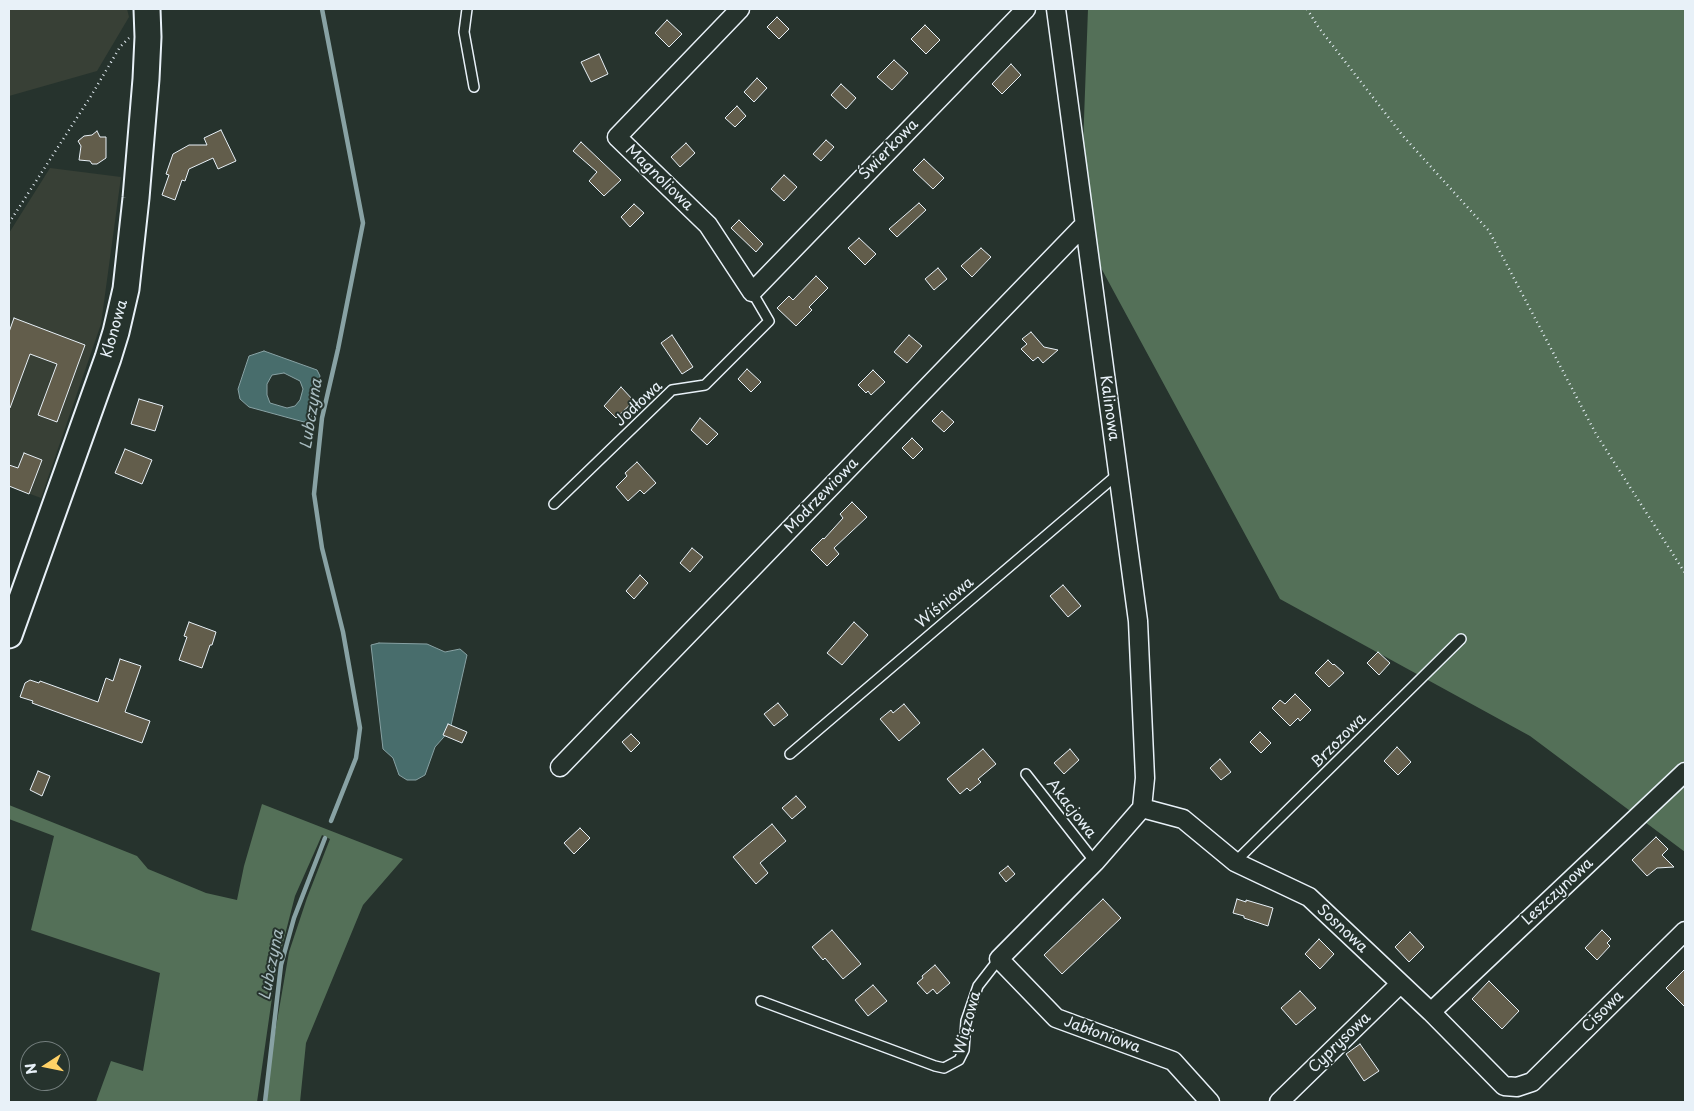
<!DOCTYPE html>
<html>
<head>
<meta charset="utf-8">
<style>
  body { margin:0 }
  #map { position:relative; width:1694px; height:1111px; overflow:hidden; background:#26332d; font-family:"Playpen Sans",sans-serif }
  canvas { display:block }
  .frame { position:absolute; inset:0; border:10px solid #e8f1f8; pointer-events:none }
  .north { position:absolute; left:20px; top:1041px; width:50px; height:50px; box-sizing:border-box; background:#26332d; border:1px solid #747f7e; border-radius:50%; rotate:259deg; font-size:14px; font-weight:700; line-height:20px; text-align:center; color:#e8f1f8 }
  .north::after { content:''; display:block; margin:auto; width:18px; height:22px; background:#ffd166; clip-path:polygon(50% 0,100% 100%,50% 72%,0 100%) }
</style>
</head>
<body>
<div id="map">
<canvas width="1694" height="1111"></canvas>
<div class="frame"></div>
<div class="north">N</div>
</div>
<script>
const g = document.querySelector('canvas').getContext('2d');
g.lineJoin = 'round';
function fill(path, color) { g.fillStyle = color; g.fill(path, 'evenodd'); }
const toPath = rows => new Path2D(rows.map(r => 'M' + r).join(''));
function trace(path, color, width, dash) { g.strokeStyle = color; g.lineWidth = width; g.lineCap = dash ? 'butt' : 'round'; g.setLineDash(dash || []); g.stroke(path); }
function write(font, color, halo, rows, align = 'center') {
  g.font = font + ' "Playpen Sans",sans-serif'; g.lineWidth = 4; g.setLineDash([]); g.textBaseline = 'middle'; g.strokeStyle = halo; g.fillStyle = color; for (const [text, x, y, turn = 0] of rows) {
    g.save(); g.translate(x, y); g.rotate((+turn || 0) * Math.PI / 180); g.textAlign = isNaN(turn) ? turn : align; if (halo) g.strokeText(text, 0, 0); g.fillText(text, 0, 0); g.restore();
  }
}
fill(toPath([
  [9,9,127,9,129,17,97,71,9,96],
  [50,168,121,177,101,324,41,498,9,486,9,233]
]), '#384036');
fill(toPath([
  [1088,9,1685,9,1685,852,1530,736,1280,599,1080,229],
  [262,804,403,859,363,905,306,1043,300,1102,265,1102,271,1056,289,952,307,898,330,839,322,835,295,896,276,970,257,1102,96,1102,111,1061,143,1071,160,973,31,930,54,836,9,819,9,805,137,856,148,869,206,893,237,900,244,866]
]), '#547058');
const water = toPath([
  [264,351,317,370,320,376,313,399,311,420,304,422,249,407,240,399,238,389,249,356,264,351],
  [284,373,300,381,303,389,300,400,295,406,287,408,270,403,267,395,267,384,272,375,284,373],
  [379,643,427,644,445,652,460,649,467,655,450,730,435,747,425,775,416,780,407,780,399,775,393,758,383,749,371,645,379,643]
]);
fill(water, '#486d6c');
trace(water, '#88a2a4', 1);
trace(toPath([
  [322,9,363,223,338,349,322,418,314,494,322,548,343,632,360,728,356,758,331,821],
  [265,1102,281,965,294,918,325,838]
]), '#88a2a4', 4.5);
const building = toPath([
  [777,17,789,29,779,39,767,27,777,17],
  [667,20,682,34,669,47,655,33,667,20],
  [925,25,940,40,926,54,911,39,925,25],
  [599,54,608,74,591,82,581,62,599,54],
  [894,60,908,73,892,90,877,77,894,60],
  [1011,64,1021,75,1002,94,992,84,1011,64],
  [757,78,767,88,754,102,744,92,757,78],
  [841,84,856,98,846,109,831,95,841,84],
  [737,106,746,116,735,127,725,118,737,106],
  [221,130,236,161,218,169,213,158,189,169,185,181,182,180,175,200,162,195,169,175,166,174,173,154,189,145,207,145,204,138,221,130],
  [97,131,100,137,106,137,106,158,97,164,92,164,90,161,79,160,81,146,78,141,84,136,92,135,97,131],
  [826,140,834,147,821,161,813,154,826,140],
  [581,142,621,180,604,196,589,181,597,172,573,151,581,142],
  [686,143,695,153,680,167,671,157,686,143],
  [924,159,944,178,933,189,913,170,924,159],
  [784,175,797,187,784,201,771,189,784,175],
  [919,203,926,210,897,237,889,229,919,203],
  [634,204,644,213,630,227,621,217,634,204],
  [739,220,763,244,756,252,731,228,739,220],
  [859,238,876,254,865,265,848,248,859,238],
  [981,248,991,257,972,277,961,266,981,248],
  [938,268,947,279,934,290,925,279,938,268],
  [816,276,828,288,809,307,812,310,796,326,777,308,789,296,793,300,816,276],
  [14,318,85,345,57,422,38,415,57,364,30,354,10,408,9,408,9,332,14,318],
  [1031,332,1044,347,1058,350,1043,363,1038,357,1033,361,1021,349,1027,344,1022,339,1031,332],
  [672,335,693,367,682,374,661,343,672,335],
  [909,335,922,346,907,363,894,352,909,335],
  [747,369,761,382,751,392,738,379,747,369],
  [873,370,885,382,871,395,868,391,866,393,858,385,873,370],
  [621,387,634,401,616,418,604,406,621,387],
  [139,399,163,406,155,431,131,424,139,399],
  [942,411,954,422,944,432,932,421,942,411],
  [700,418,718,434,707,445,691,430,700,418],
  [912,438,923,449,913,459,902,448,912,438],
  [125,449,152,460,142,484,115,473,125,449],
  [24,453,42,460,29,494,9,486,9,465,18,468,24,453],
  [637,462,656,483,644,494,640,490,628,501,616,487,627,476,625,473,637,462],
  [852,502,867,517,834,548,839,554,827,566,811,550,823,538,824,539,843,518,840,514,852,502],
  [692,548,703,557,690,572,680,563,692,548],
  [640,575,648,583,634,599,626,591,640,575],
  [1063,585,1081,606,1068,617,1050,596,1063,585],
  [189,622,216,632,212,645,210,645,202,668,179,660,187,637,184,636,189,622],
  [854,622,868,635,842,665,827,653,854,622],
  [1378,652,1390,663,1379,675,1367,663,1378,652],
  [120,659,141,666,125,712,150,721,142,743,32,703,33,701,20,697,25,683,30,680,39,683,40,681,98,702,106,678,113,681,120,659],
  [1328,660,1333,665,1334,664,1344,673,1329,687,1315,673,1328,660],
  [1295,694,1311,710,1300,721,1298,718,1290,726,1272,708,1280,700,1285,704,1295,694],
  [778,703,788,715,774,726,764,714,778,703],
  [904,704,920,723,899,741,880,719,891,710,893,713,904,704],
  [448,724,467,732,462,743,443,735,448,724],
  [1260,732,1271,743,1261,753,1250,742,1260,732],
  [631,734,640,743,631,752,622,742,631,734],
  [1397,747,1411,762,1398,775,1384,761,1397,747],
  [983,749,996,764,978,779,981,782,970,791,967,788,960,794,947,779,983,749],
  [1070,749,1079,760,1064,774,1054,763,1070,749],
  [1220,759,1231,772,1221,780,1210,768,1220,759],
  [38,771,50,776,42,796,30,790,38,771],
  [796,796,806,807,792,819,782,808,796,796],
  [772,824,786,841,760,863,768,873,756,884,733,857,772,824],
  [580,828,590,838,574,854,564,843,580,828],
  [1656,837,1668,849,1662,855,1674,867,1657,868,1647,876,1632,860,1656,837],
  [1008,866,1015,874,1006,882,999,873,1008,866],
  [1103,899,1121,918,1062,974,1044,955,1103,899],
  [1237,899,1246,902,1246,900,1273,908,1268,926,1244,918,1244,916,1233,913,1237,899],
  [832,930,861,964,843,979,825,958,823,960,812,947,832,930],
  [1602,930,1611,939,1607,943,1610,946,1597,960,1585,948,1602,930],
  [1410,932,1424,947,1409,962,1395,947,1410,932],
  [1319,939,1334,954,1320,969,1305,954,1319,939],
  [935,965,950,983,937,994,933,989,927,994,917,983,923,978,922,976,935,965],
  [1685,969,1685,1007,1666,988,1685,969],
  [1489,981,1519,1011,1502,1029,1472,999,1489,981],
  [873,985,887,1001,868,1016,855,1000,873,985],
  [1300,991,1316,1008,1296,1025,1281,1008,1300,991],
  [1360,1044,1379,1071,1364,1081,1346,1054,1360,1044]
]);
fill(building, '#625d4b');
trace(building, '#e8f1f8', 1);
const lane = toPath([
  [467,9,464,32,474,87],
  [554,504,672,390,705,385,769,321,752,292],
  [790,754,1118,474],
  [1026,774,1095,862],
  [1235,862,1461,639],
  [761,1001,935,1066,944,1068,959,1060,964,1050,966,1021,978,986,999,959]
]);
const street = toPath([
  [740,9,617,137,708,225,752,292,1026,9],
  [1056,9,1138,621,1145,778,1142,808],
  [560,767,1084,225],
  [1142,808,1183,819,1235,862,1309,897,1431,1012,1504,1086,1517,1087,1532,1082,1685,931],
  [1142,808,1095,862,999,959,1056,1018,1173,1061,1210,1102],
  [1431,1012,1685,772],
  [1279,1102,1400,984]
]);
const secondary = toPath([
  [9,635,108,358,116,332,126,289,136,198,146,79,148,37,147,9]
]);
trace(lane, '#e8f1f8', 12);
trace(street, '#e8f1f8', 21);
trace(secondary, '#e8f1f8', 29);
trace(toPath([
  [1307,9,1319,28,1403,136,1489,231,1596,434,1685,573],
  [9,223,91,96,120,47,129,38]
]), '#e8f1f8', 2.5, [1, 4]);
trace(lane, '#26332d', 9);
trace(street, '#26332d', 18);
trace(secondary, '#26332d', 25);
write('15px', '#e8f1f8', '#26332d', [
  ["Świerkowa",889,150,-46],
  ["Magnoliowa",659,178,44],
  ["Klonowa",115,329,-74],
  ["Jodłowa",639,404,-43],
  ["Kalinowa",1109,408,82],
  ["Modrzewiowa",822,496,-46],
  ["Wiśniowa",945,603,-40],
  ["Brzozowa",1339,741,-45],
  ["Akacjowa",1071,809,52],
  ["Leszczynowa",1558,892,-43],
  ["Sosnowa",1342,929,43],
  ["Cisowa",1603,1012,-45],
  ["Wiązowa",968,1023,-75],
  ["Jabłoniowa",1102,1035,20],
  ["Cyprysowa",1340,1043,-44]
]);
write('italic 16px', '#a8bcc0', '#26332d', [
  ["Lubczyna",312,414,-81],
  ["Lubczyna",272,965,-79]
]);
</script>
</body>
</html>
